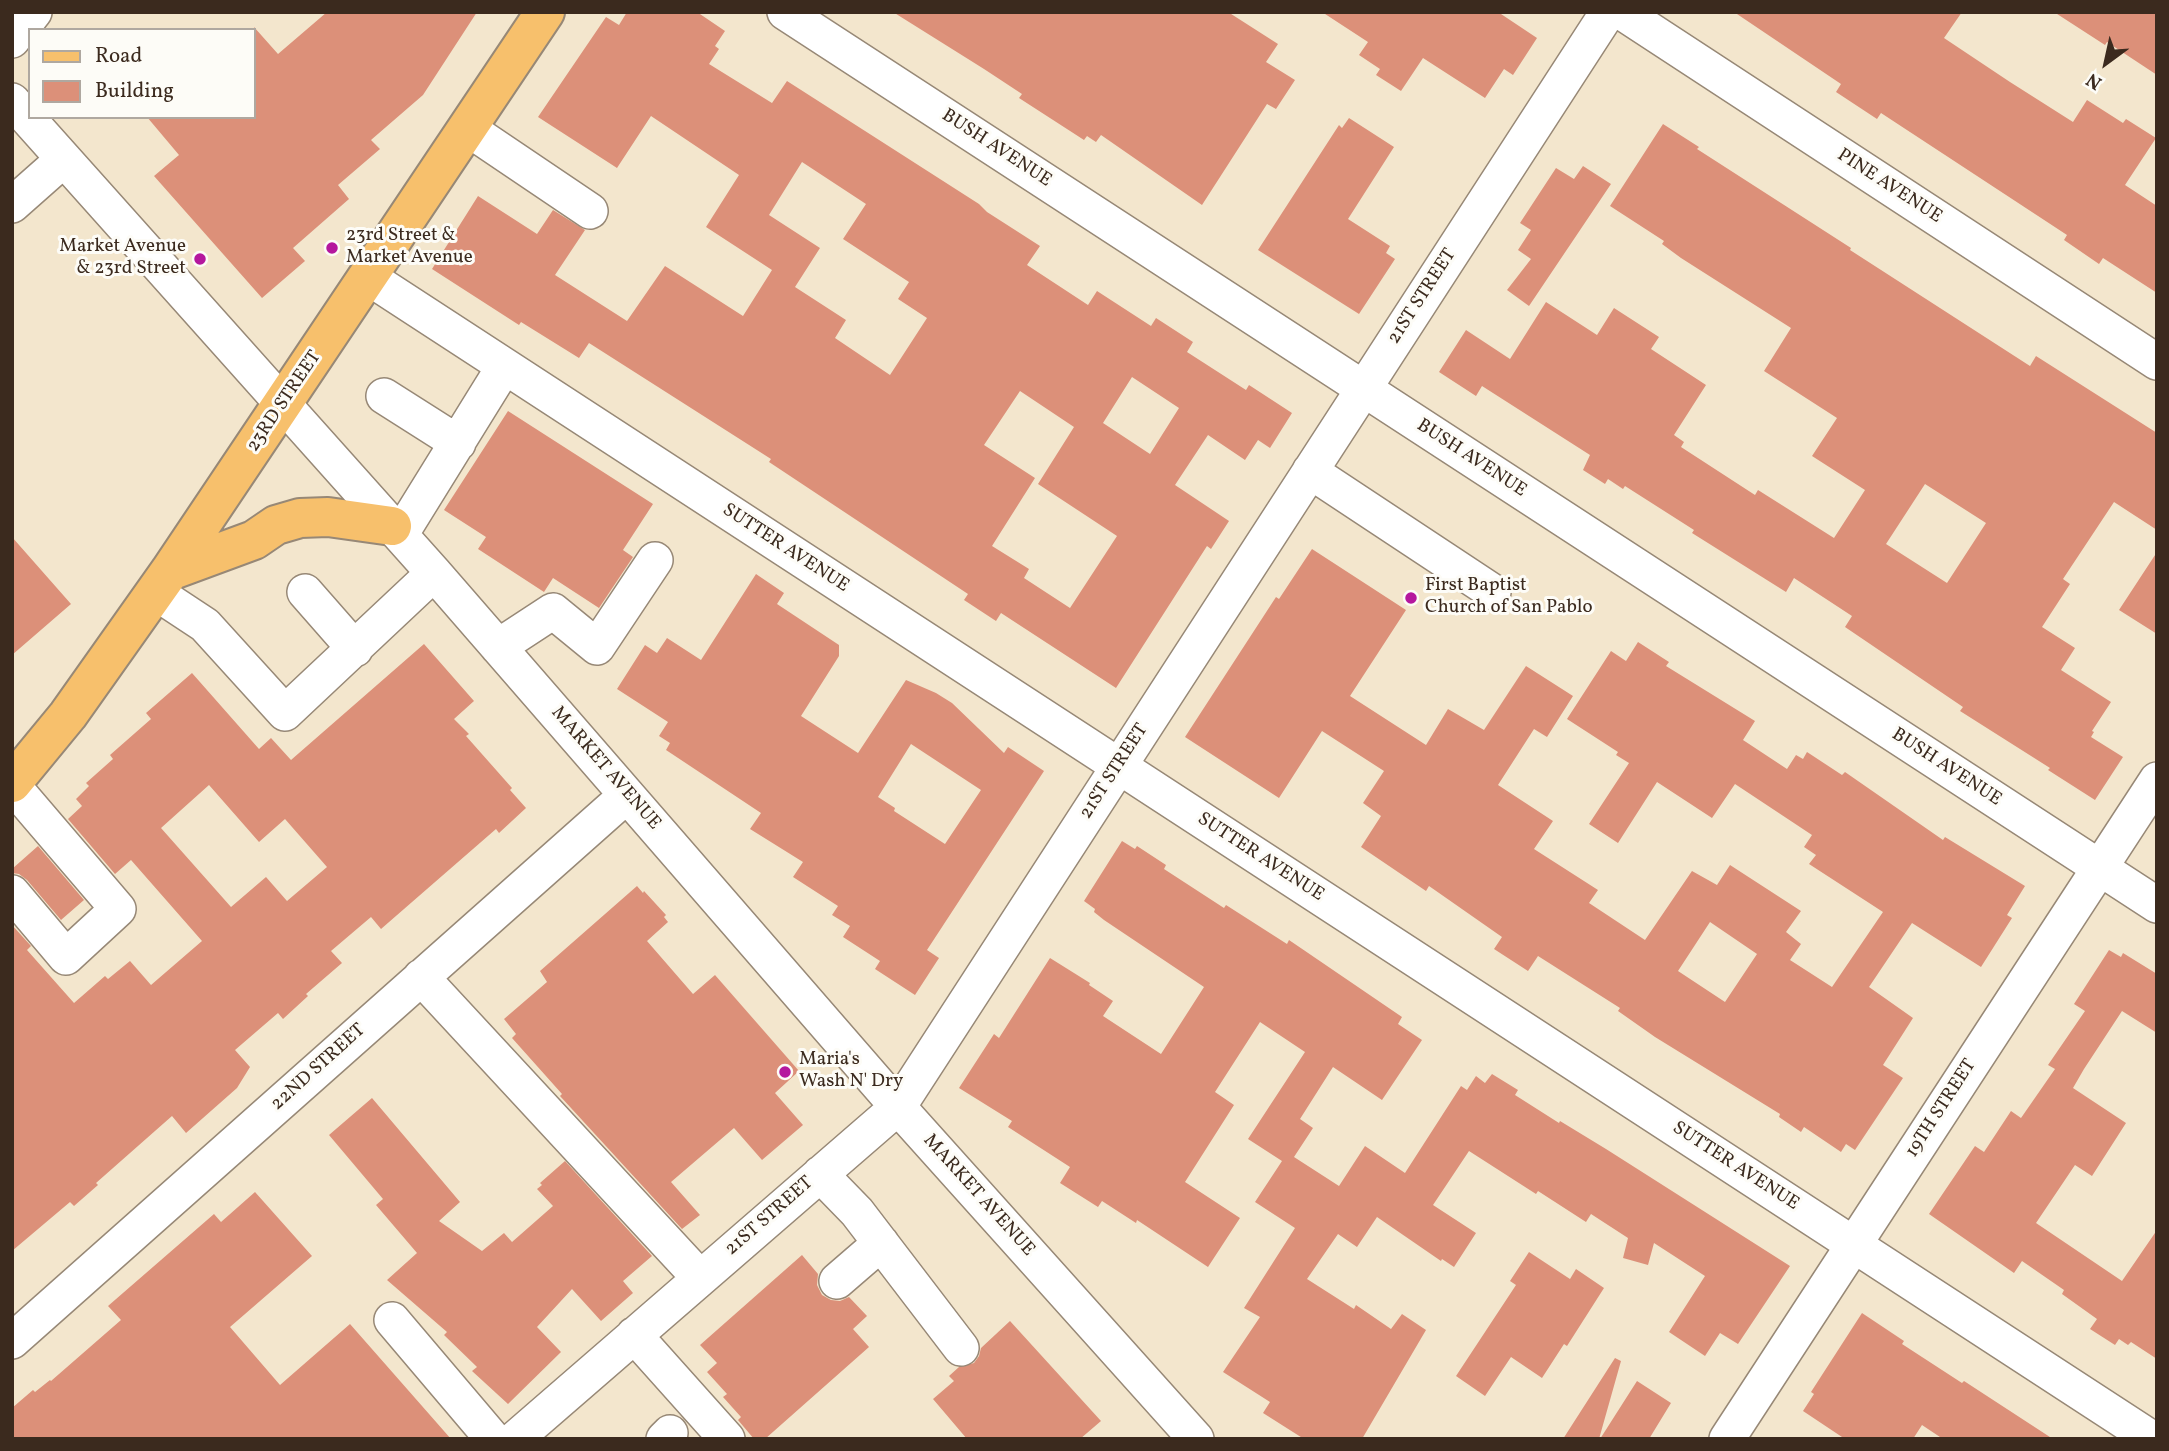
<!DOCTYPE html>
<html>
<head>
<meta charset="utf-8">
<style>
  body { margin:0 }
  #map { position:relative; width:2169px; height:1451px; overflow:hidden; background:#f3e6cd; font-family:Vollkorn,serif }
  canvas { display:block }
  .frame { position:absolute; inset:0; border:14px solid #3b2a1e; pointer-events:none }
  .legend { position:absolute; left:28px; top:28px; width:228px; height:91px; box-sizing:border-box; background:#fdfcf7; border:2px solid #afa8a0; margin:0; padding:9px 12px; list-style:none; font-size:21px; color:#3b2a1e }
  .legend li { display:flex; align-items:center; gap:14px; height:35px }
  .legend b { width:35px; border:2px solid #afa8a0 }
  .north { position:absolute; left:2071px; top:28px; width:70px; height:70px; -webkit-text-stroke:5px #fdfcf7; paint-order:stroke; rotate:213deg; font-size:19px; font-weight:700; line-height:28px; text-align:center; color:#3b2a1e }
  .north::after { content:''; display:block; margin:auto; width:24px; height:32px; background:#3b2a1e; clip-path:polygon(50% 0,100% 100%,50% 72%,0 100%) }
</style>
</head>
<body>
<div id="map">
<canvas width="2169" height="1451"></canvas>
<div class="frame"></div>
<ul class="legend">
<li><b style="height:9px;background:#f7c06c"></b>Road</li>
<li><b style="height:19px;background:#dc9079"></b>Building</li>
</ul>
<div class="north">N</div>
</div>
<script>
const g = document.querySelector('canvas').getContext('2d');
g.lineJoin = 'round';
function fill(path, color) { g.fillStyle = color; g.fill(path, 'evenodd'); }
const toPath = rows => new Path2D(rows.map(r => 'M' + r).join(''));
function trace(path, color, width, dash) { g.strokeStyle = color; g.lineWidth = width; g.lineCap = dash ? 'butt' : 'round'; g.setLineDash(dash || []); g.stroke(path); }
function write(font, color, halo, rows, align = 'center') {
  g.font = font + ' Vollkorn,serif'; g.lineWidth = 6; g.setLineDash([]); g.textBaseline = 'middle'; g.strokeStyle = halo; g.fillStyle = color; for (const [text, x, y, turn = 0] of rows) {
    g.save(); g.translate(x, y); g.rotate((+turn || 0) * Math.PI / 180); g.textAlign = isNaN(turn) ? turn : align; if (halo) g.strokeText(text, 0, 0); g.fillText(text, 0, 0); g.restore();
  }
}
fill(toPath([
  [327,12,477,12,423,95,371,140,380,149,338,185,349,199,293,248,305,261,262,298,154,176,179,155,147,117,254,117,254,27,278,54],
  [627,12,697,12,725,31,715,46,719,49,709,64,772,103,787,81,979,204,987,212,1040,246,1027,265,1088,305,1097,291,1151,326,1156,318,1193,342,1187,352,1246,390,1249,385,1292,413,1270,448,1258,440,1245,460,1208,435,1175,485,1229,521,1211,549,1207,546,1116,688,1001,613,996,621,964,600,968,594,769,462,771,459,589,343,579,358,521,322,519,325,432,269,478,196,537,234,553,210,585,230,555,275,627,321,665,266,743,316,772,270,706,227,739,175,651,116,617,168,538,117,606,17,619,25],
  [802,162,866,204,843,239,909,282,898,299,927,318,890,375,835,338,846,320,795,287,820,248,769,215],
  [1132,377,1179,408,1150,454,1103,423],
  [1020,391,1074,427,1038,484,1117,536,1070,608,1024,578,1029,569,992,546,1035,478,984,445],
  [893,12,1228,12,1278,44,1266,62,1295,80,1276,109,1267,104,1202,205,1101,135,1096,142,1087,136,1084,140,1019,98,1022,94,984,69],
  [1322,12,1498,12,1537,38,1513,75,1504,69,1485,98,1423,58,1401,91,1376,75,1380,69,1359,55,1368,42],
  [1734,12,1962,12,1944,38,2010,82,2073,122,2087,100,2123,123,2126,119,2156,138,2125,185,2157,206,2157,293,2103,258,2099,264,2064,240,2067,235,1881,113,1877,119,1836,92,1841,84],
  [2054,12,2157,12,2157,75,2107,42,2105,45],
  [1349,118,1394,147,1348,219,1390,246,1386,253,1395,259,1359,314,1258,250,1339,125,1342,128],
  [1663,124,1699,147,1697,149,1851,248,1850,250,2030,366,2036,356,2157,433,2157,530,2114,502,2063,579,2070,584,2042,627,2075,648,2061,670,2111,702,2092,731,2094,732,2091,737,2123,757,2095,800,2048,770,2050,768,1960,711,1963,707,1845,627,1852,616,1794,578,1786,592,1692,533,1694,530,1625,486,1623,489,1608,479,1605,484,1583,470,1590,455,1482,386,1476,396,1439,372,1466,330,1510,359,1546,302,1597,335,1614,308,1659,337,1651,349,1706,385,1674,435,1684,442,1681,447,1755,495,1758,490,1834,538,1865,490,1812,456,1837,418,1764,371,1791,328,1681,258,1662,244,1664,241,1610,206],
  [1925,484,1986,523,1947,583,1886,544],
  [1583,166,1611,184,1529,306,1507,290,1531,259,1518,250,1531,230,1520,223,1556,168,1574,179],
  [508,411,653,504,623,550,633,557,599,608,553,578,544,592,478,549,486,537,444,510],
  [12,537,71,604,12,655],
  [1312,549,1406,610,1350,696,1426,745,1448,709,1484,730,1526,666,1573,696,1547,737,1534,729,1498,785,1553,821,1534,849,1598,890,1589,903,1645,940,1692,871,1717,885,1730,865,1801,911,1786,932,1801,944,1790,960,1832,987,1883,912,1809,864,1816,855,1804,847,1812,835,1735,784,1712,818,1657,782,1618,843,1589,824,1629,763,1616,755,1618,752,1567,719,1611,651,1626,661,1638,642,1669,662,1666,666,1755,721,1743,740,1787,769,1796,755,1803,759,1807,752,1842,775,1845,772,1943,840,1945,837,2025,886,2007,915,2012,918,1981,967,1912,923,1869,987,1913,1018,1883,1065,1903,1078,1855,1150,1846,1144,1841,1152,1804,1127,1801,1132,1779,1117,1780,1114,1655,1037,1618,1011,1620,1008,1538,956,1528,971,1494,949,1502,937,1429,886,1426,891,1361,847,1381,816,1363,803,1384,771,1322,731,1279,798,1185,737,1276,597,1279,599],
  [1710,922,1757,954,1725,1002,1678,971],
  [2157,552,2157,634,2119,610],
  [756,574,784,593,777,604,839,645,839,656,801,716,858,753,906,680,936,693,952,703,1004,753,1008,747,1044,771,927,950,939,958,915,995,875,969,880,961,843,937,850,926,832,915,838,906,793,877,803,862,750,829,761,813,666,750,670,743,659,736,668,722,617,689,645,645,657,653,667,638,701,660],
  [911,744,981,790,945,844,894,811,895,808,878,797],
  [424,644,474,701,454,719,469,734,466,736,512,788,510,790,526,808,499,833,496,829,381,929,371,917,331,951,342,963,306,994,308,996,283,1019,278,1013,235,1050,250,1067,237,1088,186,1133,172,1116,96,1183,98,1185,74,1206,70,1202,12,1251,12,925,31,946,27,950,74,1003,105,976,108,979,130,961,151,985,202,941,131,860,115,874,68,819,82,806,76,799,89,786,86,783,113,759,110,755,151,719,146,713,192,673,259,749,271,738,291,760],
  [209,785,259,842,285,819,327,867,287,901,266,877,231,907,161,828],
  [1122,841,1135,849,1137,846,1166,865,1164,869,1224,908,1226,905,1287,944,1289,940,1402,1017,1398,1024,1422,1040,1382,1100,1333,1067,1300,1119,1313,1128,1294,1157,1339,1186,1365,1146,1405,1173,1461,1086,1467,1090,1476,1076,1485,1083,1492,1074,1518,1090,1515,1095,1559,1123,1560,1121,1606,1149,1790,1266,1738,1344,1720,1333,1705,1356,1669,1332,1705,1276,1654,1243,1648,1265,1623,1258,1628,1238,1591,1214,1586,1222,1538,1191,1536,1194,1469,1151,1433,1205,1476,1233,1454,1267,1442,1259,1441,1261,1377,1217,1357,1247,1338,1234,1307,1279,1354,1309,1356,1305,1391,1329,1402,1314,1426,1330,1362,1439,1304,1439,1263,1413,1270,1402,1223,1372,1260,1317,1244,1308,1295,1228,1255,1202,1282,1161,1248,1139,1305,1052,1260,1022,1215,1092,1234,1105,1185,1182,1240,1218,1208,1267,1137,1220,1136,1223,1102,1201,1098,1207,1060,1183,1070,1167,1008,1127,1012,1121,959,1088,994,1034,999,1038,1050,958,1090,983,1089,985,1113,1001,1103,1016,1161,1054,1204,987,1104,920,1094,912,1095,909,1084,901],
  [38,846,84,900,61,920,27,880,19,874,12,873,12,869],
  [637,886,643,893,644,891,666,915,664,917,668,922,647,941,693,994,715,975,799,1071,775,1093,803,1125,762,1160,734,1128,671,1182,700,1215,682,1229,560,1096,562,1094,512,1038,516,1034,504,1019,547,982,540,971],
  [2109,950,2121,957,2123,953,2157,974,2157,1033,2122,1011,2084,1069,2073,1088,2126,1123,2092,1176,2075,1165,2036,1223,2122,1281,2157,1230,2157,1359,2131,1342,2128,1345,2119,1339,2115,1345,2090,1329,2097,1319,2062,1294,2064,1290,2022,1261,2014,1273,1929,1214,1975,1146,1984,1152,2011,1111,2021,1118,2055,1069,2048,1065,2085,1011,2074,1004],
  [372,1098,460,1202,439,1221,482,1251,504,1233,512,1242,553,1206,537,1189,542,1185,540,1183,565,1161,652,1256,623,1281,633,1293,601,1321,572,1289,537,1327,561,1352,508,1404,472,1371,477,1367,444,1335,447,1332,387,1280,417,1253,376,1205,383,1199,329,1135],
  [255,1192,312,1256,230,1327,280,1385,350,1324,451,1439,12,1439,12,1408,33,1390,35,1392,50,1380,51,1381,121,1320,108,1306,214,1214,221,1222],
  [1529,1252,1570,1279,1576,1269,1604,1288,1567,1346,1564,1344,1542,1378,1511,1357,1485,1396,1456,1376,1516,1285,1510,1281],
  [802,1255,818,1274,817,1285,822,1295,831,1300,840,1301,849,1297,867,1316,853,1329,869,1347,765,1439,754,1439,738,1420,741,1417,723,1397,727,1394,707,1372,717,1363,700,1345],
  [1862,1313,1904,1341,1902,1344,1962,1383,1964,1381,2053,1439,1943,1439,1922,1425,1913,1439,1845,1439,1803,1411,1814,1394,1811,1392],
  [1010,1321,1101,1421,1080,1439,967,1439,933,1399,954,1381,949,1376,959,1367,974,1363,979,1356,981,1348],
  [1615,1358,1621,1361,1599,1439,1563,1439],
  [1637,1381,1671,1403,1649,1439,1600,1439]
]), '#dc9079');
const minor = toPath([
  [785,12,2157,905],
  [1622,12,2157,362],
  [12,40,34,12],
  [12,101,434,573,898,1107,1196,1439],
  [467,128,590,211],
  [12,205,64,159],
  [368,277,2152,1439],
  [384,396,458,443],
  [1310,471,1493,592],
  [400,535,504,367],
  [155,592,205,625,285,713,434,573],
  [305,592,355,649],
  [498,647,553,611,597,647,655,560],
  [12,785,118,909,66,957,12,893],
  [421,977,700,1278],
  [820,1174,857,1212,961,1348],
  [837,1281,881,1243],
  [392,1320,493,1439],
  [634,1335,727,1439],
  [12,1341,627,795],
  [515,1439,898,1107,1608,12],
  [664,1439,670,1433],
  [1727,1439,2157,780]
]);
const major = toPath([
  [170,571,254,540,276,525,300,518,328,517,392,526],
  [12,783,68,715,170,571,545,12]
]);
trace(minor, '#978876', 38);
trace(major, '#978876', 42);
trace(minor, '#fff', 35);
trace(major, '#f7c06c', 38);
for (const [x, y, r, color] of [
  [332,248,7,"#b5179e"],
  [200,259,7,"#b5179e"],
  [1411,598,7,"#b5179e"],
  [785,1072,7,"#b5179e"]
]) { const dot = new Path2D(); dot.arc(x, y, r, 0, 2 * Math.PI); g.fillStyle = color; g.fill(dot); trace(dot, '#fdfcf7', 2.5); }
write('19px', '#3b2a1e', '#fdfcf7', [
  ["BUSH AVENUE",996,149,33],
  ["PINE AVENUE",1889,187,33],
  ["21ST STREET",1423,297,-57],
  ["23RD STREET",285,402,-56],
  ["BUSH AVENUE",1471,459,33],
  ["SUTTER AVENUE",785,549,33],
  ["BUSH AVENUE",1946,768,33],
  ["MARKET AVENUE",605,769,49],
  ["21ST STREET",1115,772,-57],
  ["SUTTER AVENUE",1260,858,33],
  ["22ND STREET",319,1068,-42],
  ["19TH STREET",1942,1109,-57],
  ["SUTTER AVENUE",1735,1167,33],
  ["MARKET AVENUE",978,1196,48],
  ["21ST STREET",770,1217,-41]
]);
write('19px', '#3b2a1e', '#fdfcf7', [
  ["23rd Street &",346,237],
  ["Market Avenue",346,259],
  ["Market Avenue",186,248,"right"],
  ["& 23rd Street",186,270,"right"],
  ["First Baptist",1425,587],
  ["Church of San Pablo",1425,609],
  ["Maria's",799,1061],
  ["Wash N' Dry",799,1083]
], 'left');
</script>
</body>
</html>
